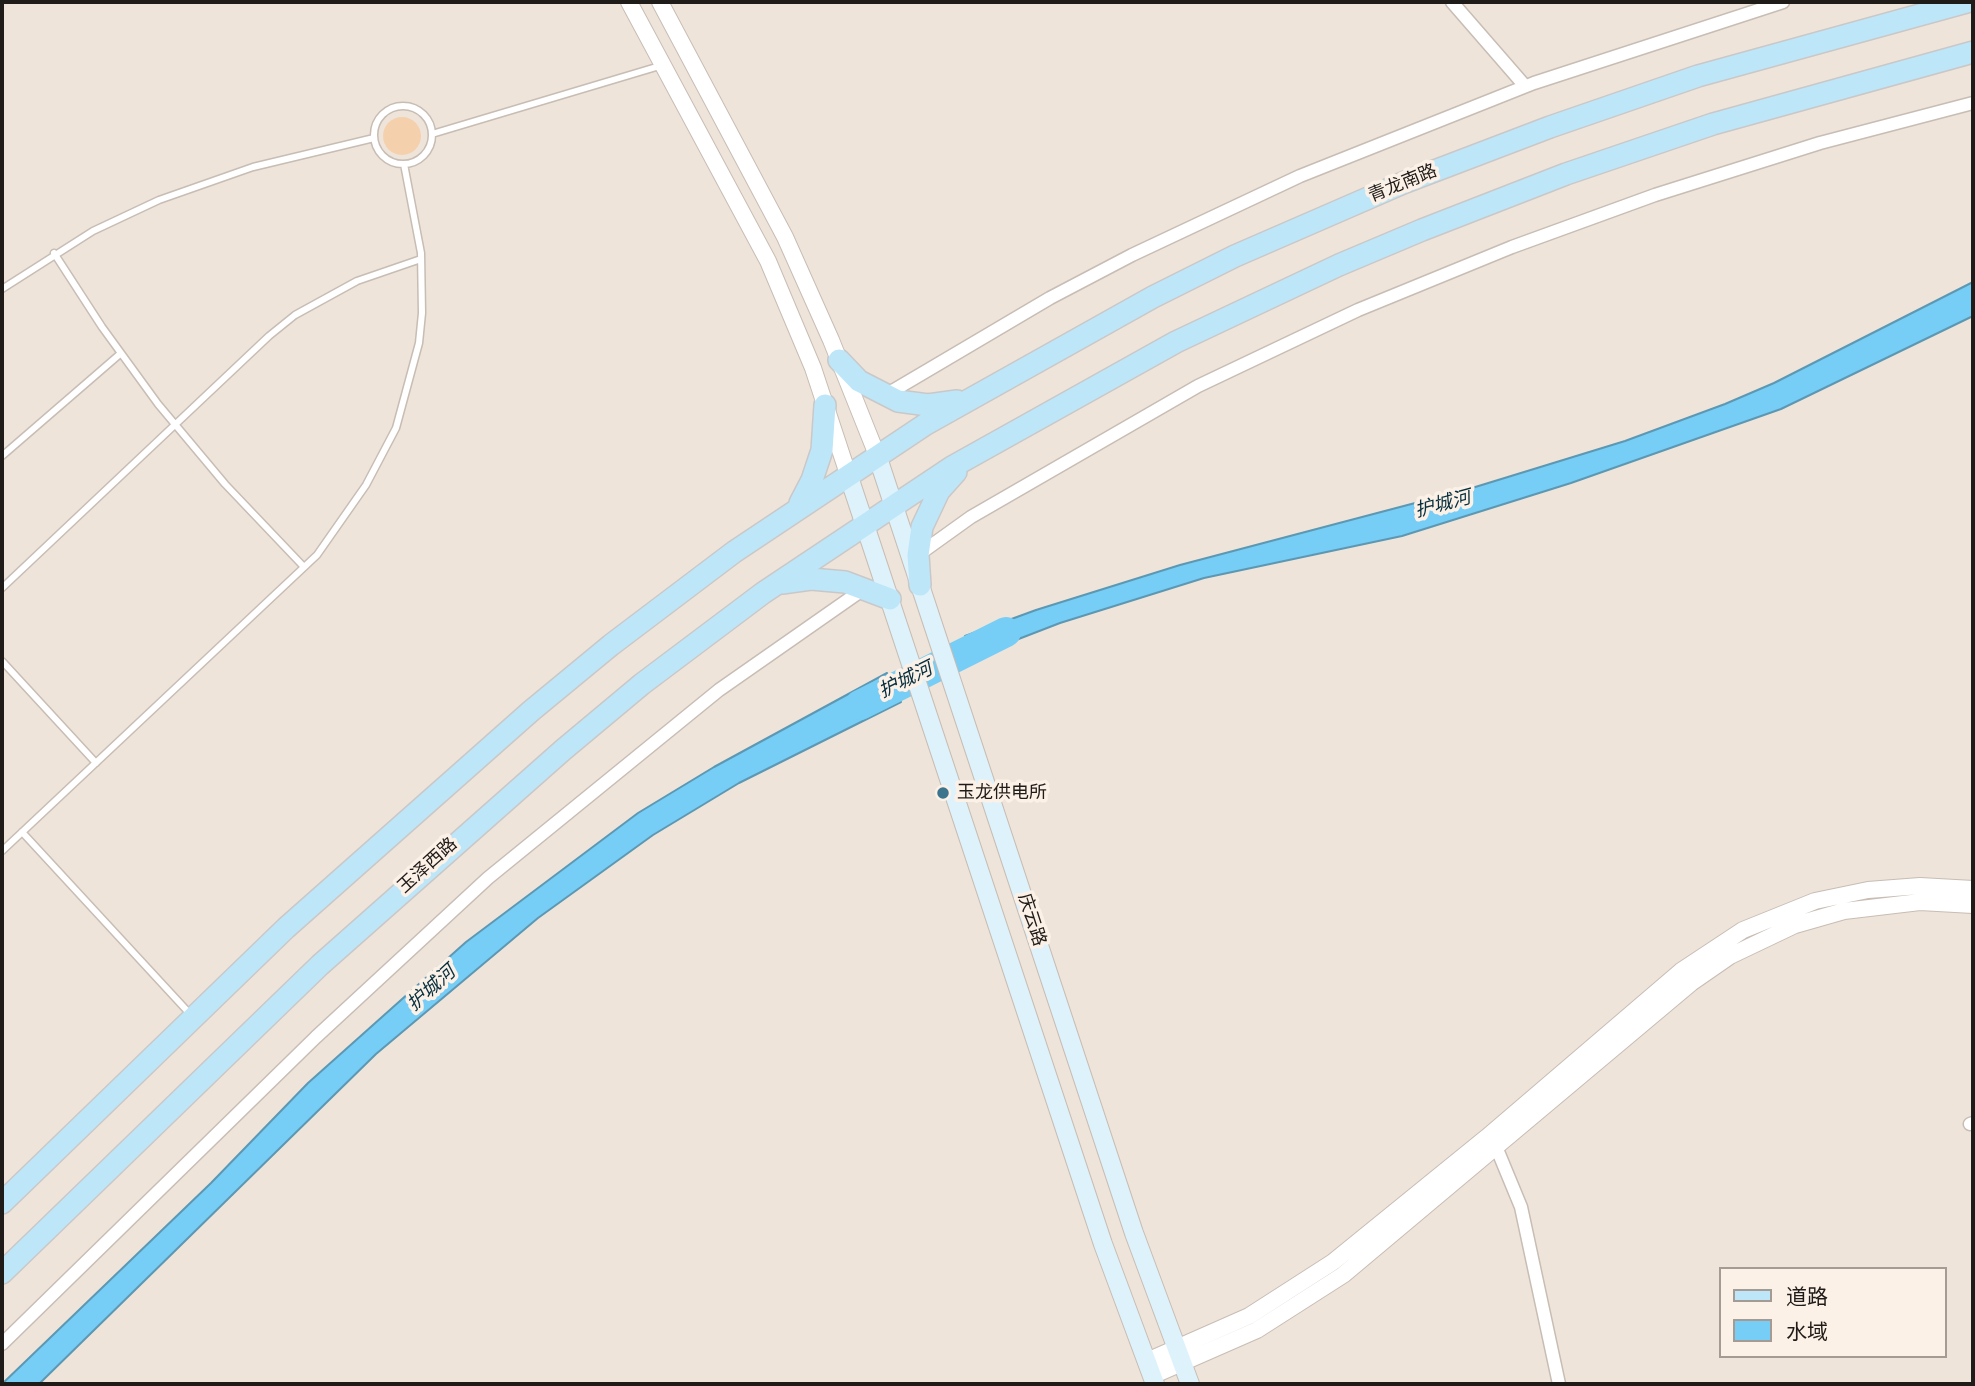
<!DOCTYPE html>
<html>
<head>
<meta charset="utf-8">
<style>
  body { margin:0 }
  #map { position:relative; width:1975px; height:1386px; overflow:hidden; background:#efe4da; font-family:Poppins,"Noto Sans SC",sans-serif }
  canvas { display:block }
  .frame { position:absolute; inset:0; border:4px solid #1f1b18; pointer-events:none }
  .legend { position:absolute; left:1719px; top:1267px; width:228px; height:91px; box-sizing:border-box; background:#fcf1e7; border:2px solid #a49b94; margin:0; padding:9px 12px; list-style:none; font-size:21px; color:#1f1b18 }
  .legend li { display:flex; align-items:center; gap:14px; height:35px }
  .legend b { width:35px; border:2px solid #a49b94 }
</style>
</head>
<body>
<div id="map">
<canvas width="1975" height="1386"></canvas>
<div class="frame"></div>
<ul class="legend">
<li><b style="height:9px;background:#bee6f9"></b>道路</li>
<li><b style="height:19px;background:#76cdf5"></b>水域</li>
</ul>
</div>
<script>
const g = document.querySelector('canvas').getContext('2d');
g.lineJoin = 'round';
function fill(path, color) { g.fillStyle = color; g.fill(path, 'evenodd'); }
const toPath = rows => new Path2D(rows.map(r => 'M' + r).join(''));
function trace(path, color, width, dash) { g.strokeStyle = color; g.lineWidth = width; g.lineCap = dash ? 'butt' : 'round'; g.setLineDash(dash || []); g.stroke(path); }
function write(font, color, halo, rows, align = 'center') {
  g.font = font + ' Poppins,"Noto Sans SC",sans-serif'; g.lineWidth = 7; g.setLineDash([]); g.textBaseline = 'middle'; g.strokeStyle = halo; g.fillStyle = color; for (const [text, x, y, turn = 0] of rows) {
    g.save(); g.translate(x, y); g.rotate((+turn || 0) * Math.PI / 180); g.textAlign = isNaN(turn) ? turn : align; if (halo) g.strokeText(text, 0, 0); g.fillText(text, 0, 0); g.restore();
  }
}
fill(toPath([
  '383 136a19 19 0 1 1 38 0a19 19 0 1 1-38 0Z'
]), '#f5d0ad');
const water = toPath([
  [1973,282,1973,316,1781,409,1571,483,1402,536,1204,578,1060,623,972,657,965,636,1036,610,1180,565,1472,488,1625,441,1725,404,1774,383,1973,282],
  [887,673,901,702,739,783,653,835,538,918,376,1054,39,1384,2,1384,211,1183,308,1083,466,942,638,813,714,767,887,673]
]);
fill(water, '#76cdf5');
trace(water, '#5c98b3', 2);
trace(toPath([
  [860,705,1006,632]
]), '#76cdf5', 30);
const service = toPath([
  '374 135a29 29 0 1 1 58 0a29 29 0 1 1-58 0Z',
  [432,134,663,65],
  [54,253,102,327,158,404,225,484,304,567],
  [2,289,93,231,159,200,253,167,374,138],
  [2,456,120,354],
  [2,588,269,336,295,315,357,281,421,259],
  [2,661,96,763],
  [22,832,191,1015],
  [2,851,317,555,366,485,396,428,419,343,422,313,421,253,404,164]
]);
const minor = toPath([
  [1452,2,1525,86],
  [884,396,1050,298,1132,255,1300,176,1534,83,1783,2],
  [918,555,971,517,1198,386,1358,310,1512,247,1655,195,1820,143,1973,103],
  [1970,1124,1973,1123],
  [1497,1149,1521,1207,1559,1384],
  [2,1344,316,1037,488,878,719,690,865,588]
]);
const tertiary = toPath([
  [629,2,768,261,813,368,848,474],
  [660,2,785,237,831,340,877,455],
  [1147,1361,1249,1316,1333,1262,1487,1137,1681,971,1743,930,1815,901,1868,890,1920,886,1973,889],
  [1152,1376,1257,1330,1343,1275,1691,983,1730,956,1795,925,1844,911,1920,902,1973,905]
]);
const secondary = toPath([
  [877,455,1134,1233,1190,1384],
  [848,474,1103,1244,1155,1384]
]);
const primary = toPath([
  [839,360,859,381,898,401,928,405,957,401],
  [800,503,812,480,822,450,825,405],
  [782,583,811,579,845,582,890,599],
  [920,585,918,555,922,527,939,491,956,472],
  [2,1203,286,928,531,711,611,645,734,552,926,424,1153,297,1235,256,1403,183,1550,127,1698,76,1967,2],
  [2,1273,320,965,563,750,642,684,763,593,952,467,1176,342,1339,265,1422,230,1566,174,1713,124,1973,52]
]);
trace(service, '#c7bdb4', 9);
trace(minor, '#c7bdb4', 15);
trace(tertiary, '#c7bdb4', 18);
trace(secondary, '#c7bdb4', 20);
trace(primary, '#c9c8c8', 24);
trace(service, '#fff', 6);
trace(minor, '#fff', 12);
trace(tertiary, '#fff', 16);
trace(secondary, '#def2fc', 18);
trace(primary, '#bee6f9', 21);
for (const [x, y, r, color] of [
  [943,793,7,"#3c748e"]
]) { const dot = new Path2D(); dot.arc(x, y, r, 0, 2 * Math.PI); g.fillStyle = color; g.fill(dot); trace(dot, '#fcf1e7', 2.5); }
write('18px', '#1f1b18', '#fcf1e7', [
  ["青龙南路",1403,184,-22],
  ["玉泽西路",428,866,-42],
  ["庆云路",1031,920,72]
]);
write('18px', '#1f1b18', '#fcf1e7', [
  ["玉龙供电所",957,793]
], 'left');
write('italic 19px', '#052f3f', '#fcf1e7', [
  ["护城河",1443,505,-15],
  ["护城河",906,681,-26],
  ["护城河",432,989,-42]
]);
</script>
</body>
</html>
